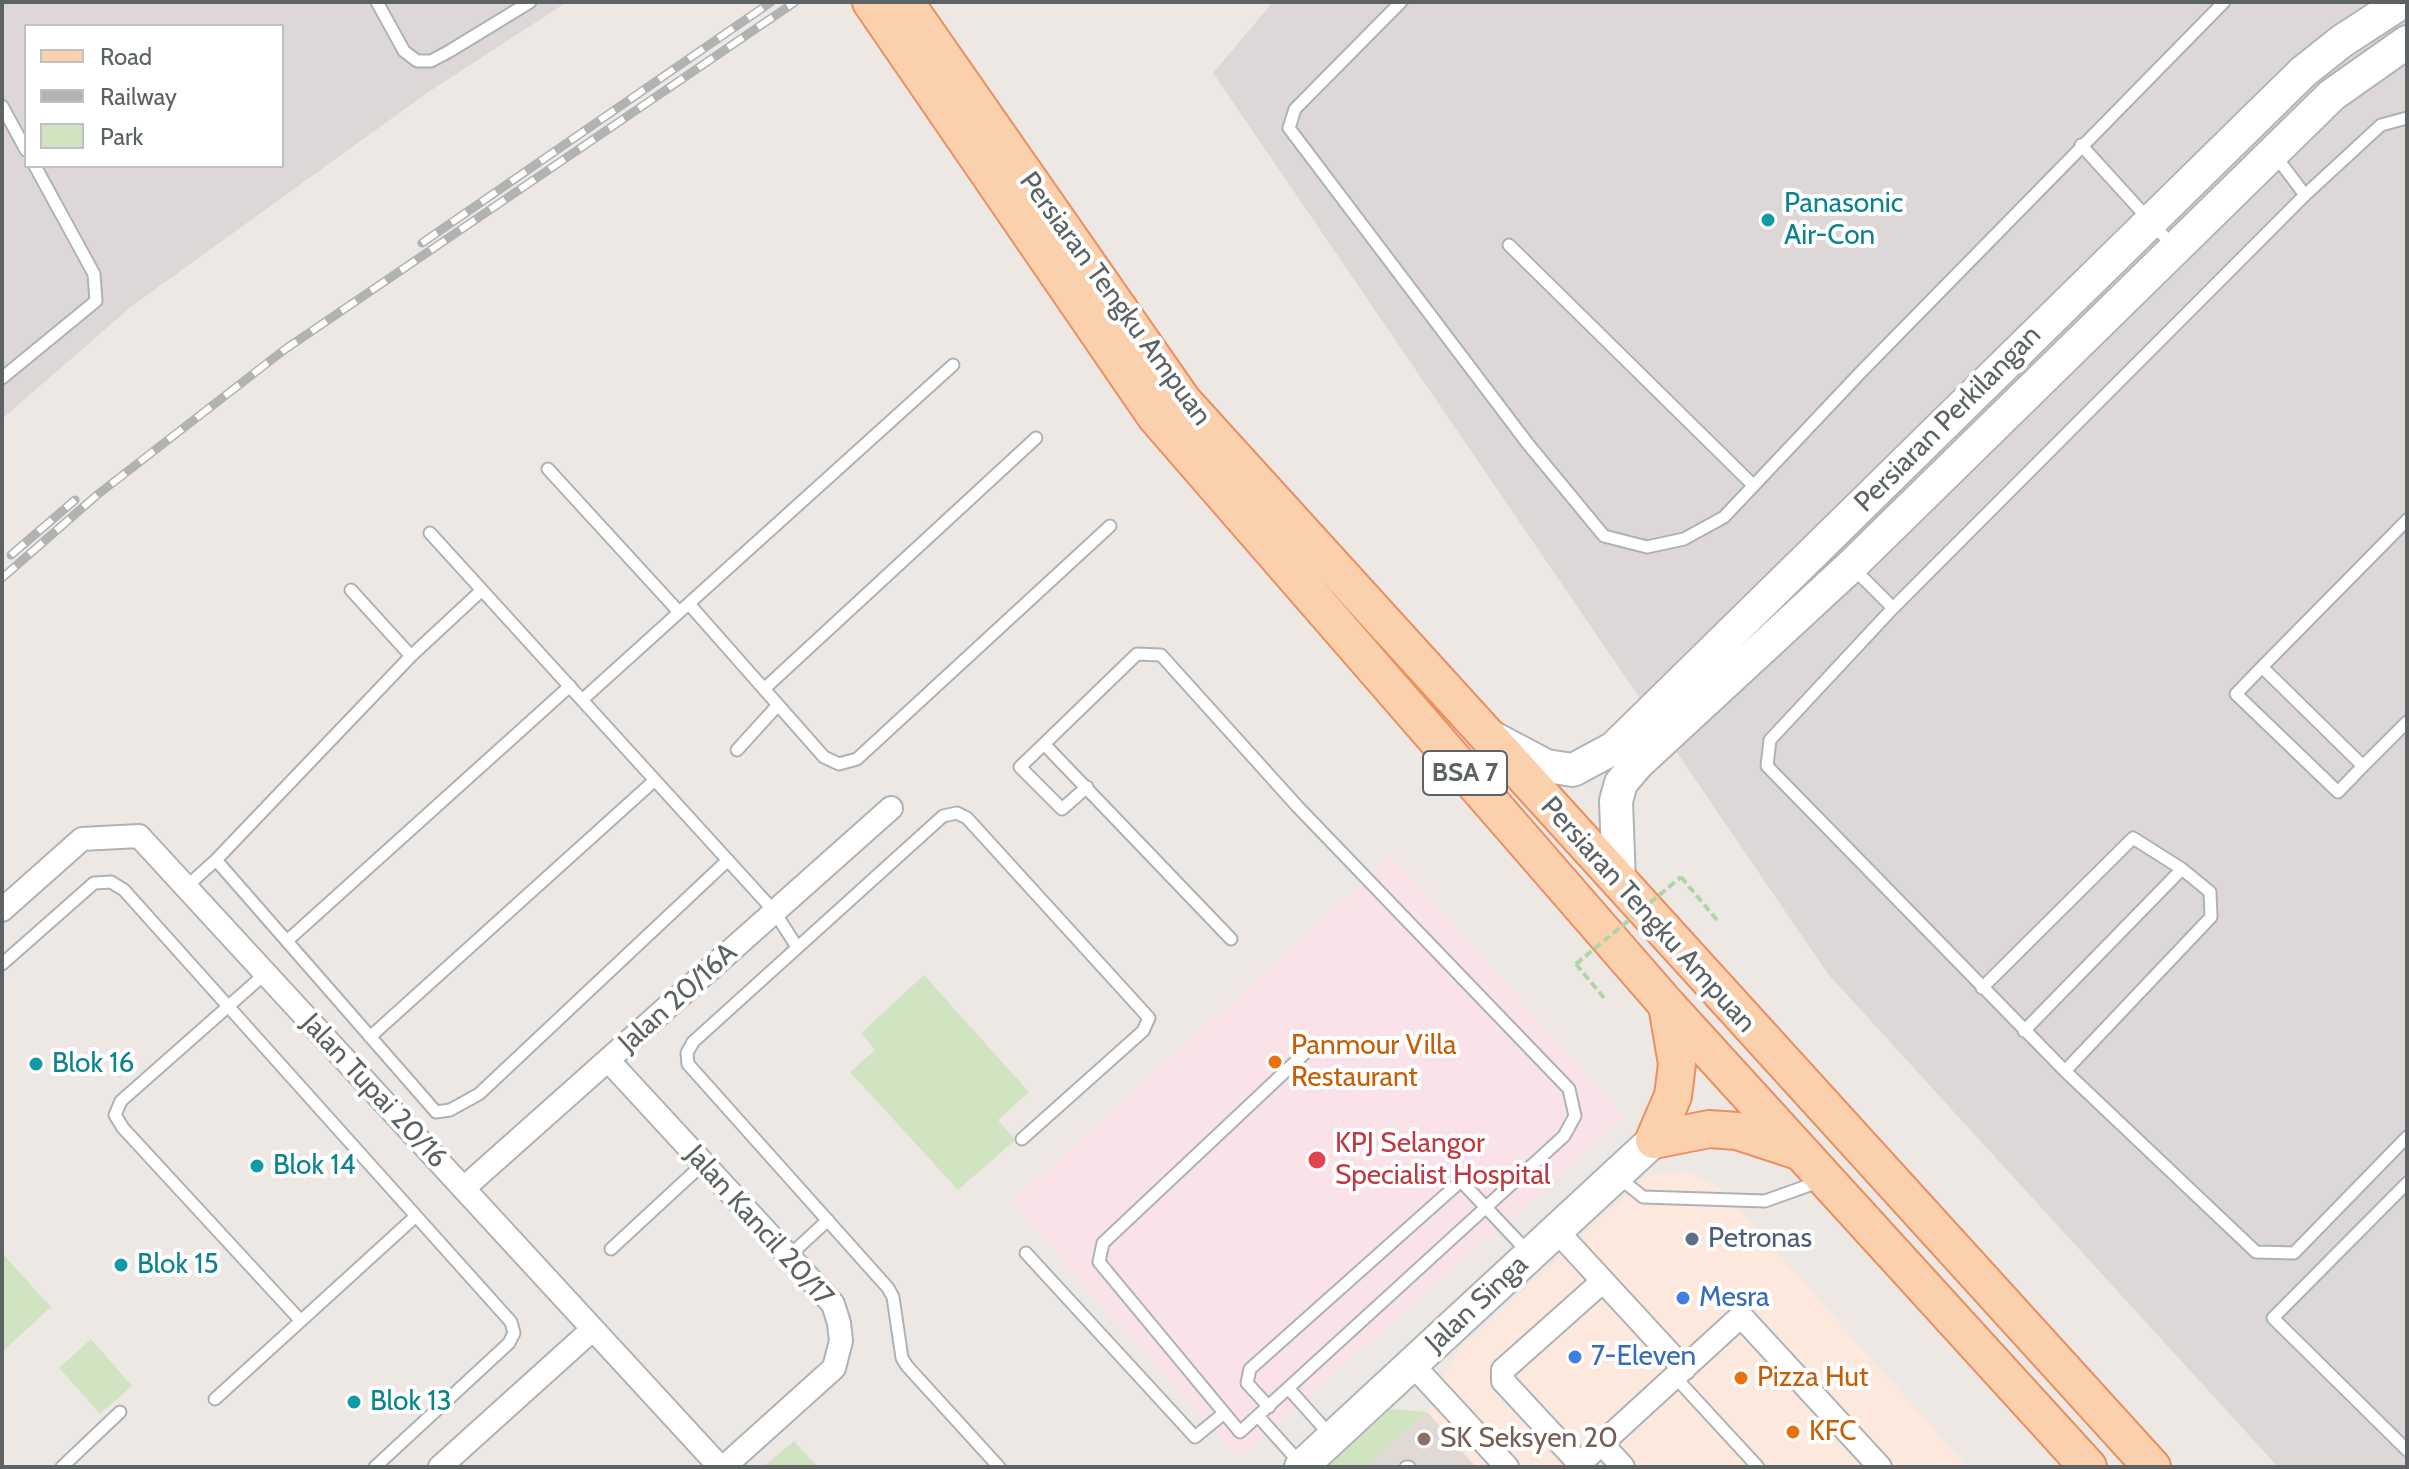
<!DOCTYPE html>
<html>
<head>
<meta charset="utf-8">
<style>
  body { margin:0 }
  #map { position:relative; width:2409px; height:1469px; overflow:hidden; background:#eee8e5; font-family:Cabin,sans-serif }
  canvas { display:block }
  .frame { position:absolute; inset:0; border:4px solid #5d6364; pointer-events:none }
  .legend { position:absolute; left:24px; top:24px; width:260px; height:144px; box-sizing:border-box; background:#fff; border:2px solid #bec1c1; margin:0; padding:10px 14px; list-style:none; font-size:24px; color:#5d6364 }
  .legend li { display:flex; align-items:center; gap:16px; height:40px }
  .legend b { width:40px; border:2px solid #bec1c1 }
</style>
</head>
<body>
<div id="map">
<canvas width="2409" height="1469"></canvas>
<div class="frame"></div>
<ul class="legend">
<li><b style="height:10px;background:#fbd0ad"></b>Road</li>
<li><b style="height:10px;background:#b1b2b2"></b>Railway</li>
<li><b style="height:22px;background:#d0e4c2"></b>Park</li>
</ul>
</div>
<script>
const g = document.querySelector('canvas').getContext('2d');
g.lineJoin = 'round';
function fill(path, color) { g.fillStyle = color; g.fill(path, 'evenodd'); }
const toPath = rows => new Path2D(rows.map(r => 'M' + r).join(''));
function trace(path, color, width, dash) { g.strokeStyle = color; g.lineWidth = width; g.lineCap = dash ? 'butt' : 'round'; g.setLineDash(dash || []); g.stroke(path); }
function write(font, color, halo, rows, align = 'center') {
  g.font = font + ' Cabin,sans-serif'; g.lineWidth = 8; g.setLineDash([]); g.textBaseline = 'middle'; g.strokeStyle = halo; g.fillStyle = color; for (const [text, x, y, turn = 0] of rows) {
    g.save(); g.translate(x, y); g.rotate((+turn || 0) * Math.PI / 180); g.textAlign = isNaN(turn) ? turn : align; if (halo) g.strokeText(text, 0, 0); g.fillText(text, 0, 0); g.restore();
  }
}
fill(toPath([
  [1688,1171,1720,1188,1967,1467,1476,1467,1427,1412,1458,1350,1647,1176]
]), '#fce8dc');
fill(toPath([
  [2,2,567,2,427,93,132,306,2,419],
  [26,26,282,26,282,166,26,166],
  [1273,2,2407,2,2407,1467,2278,1467,1828,974,1213,73]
]), '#ddd8d7');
fill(toPath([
  [1427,1412,1476,1467,1365,1467]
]), '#e1d9d6');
fill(toPath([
  [1392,856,1625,1118,1238,1458,1011,1202]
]), '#fae2e9');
fill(toPath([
  [924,975,1029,1092,998,1120,1015,1140,958,1190,850,1072,875,1050,861,1033],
  [2,1253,51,1307,2,1352],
  [91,1339,132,1386,100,1414,59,1368],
  [1391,1409,1427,1412,1365,1467,1326,1467],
  [794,1441,818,1467,763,1467]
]), '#d0e4c2');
const lane = toPath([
  [377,2,404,51,417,61,431,61,448,52,530,2],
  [1401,2,1295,109,1289,128,1528,444,1604,536,1647,547,1684,539,1724,517,1861,372,2224,2],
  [2,106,26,150],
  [2407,118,2381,125,2305,195,1893,608,1770,740,1767,766,2065,1071,2256,1252,2294,1253,2407,1137],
  [2081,145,2172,245],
  [2274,154,2305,195],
  [1509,245,1753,485],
  [2,378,96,301,94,274,35,166],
  [548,469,679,612],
  [2407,520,2262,667,2363,766,2407,722],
  [430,533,774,911,797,947],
  [1854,569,1893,608],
  [351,590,411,656],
  [482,590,411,656,216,860,436,1112,450,1110,479,1094,728,860],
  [689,604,824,757,839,764,857,759,1110,526],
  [2262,667,2236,694,2338,792,2363,766],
  [764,689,1036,438],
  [582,700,953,365],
  [1044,744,1020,767,1062,809,1087,787],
  [737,750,778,705],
  [186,887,216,860],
  [1231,939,1044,744,1137,654,1161,655,1297,806,1569,1089,1575,1116,1564,1136,1240,1432,1099,1262,1103,1243,1307,1051],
  [288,940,570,686],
  [2,964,94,883,111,882,124,890,511,1322,514,1333,509,1343,375,1467],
  [266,973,121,1101,115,1115,123,1128,301,1321],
  [1982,988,2133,838,2182,869,2210,892,2211,917,2065,1071],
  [2024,1031,2182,869],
  [370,1037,655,780],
  [1617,1176,1643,1197,1765,1201,1821,1181],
  [2407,1183,2273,1318,2407,1450],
  [611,1249,704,1163],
  [1026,1253,1195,1437,1223,1414],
  [789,1256,828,1220],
  [1675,1377,1758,1467],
  [1289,1389,1331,1436],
  [215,1399,416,1216],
  [1269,1407,1247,1383,1250,1369,1461,1181,1527,1251],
  [1258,1416,1300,1463],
  [62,1467,120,1412],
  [999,1467,907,1366,902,1358,893,1297,888,1288,688,1064,687,1053,693,1042,943,816,957,813,967,818,1149,1018,1143,1031,1022,1139],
  [1406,1467,1409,1467]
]);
const street = toPath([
  [2,910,82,839,139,836,720,1467],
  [608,1060,833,1304,839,1323,841,1341,834,1368,724,1467],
  [464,1188,891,808],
  [1556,1230,1684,1369],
  [1412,1364,1507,1467],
  [1602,1444,1623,1467],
  [1580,1464,1503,1381,1503,1370,1603,1281],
  [440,1467,593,1329],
  [1576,1467,1741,1316,1880,1467]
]);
const secondary = toPath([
  [1493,738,1546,766,1573,770,1614,748,2303,72,2342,41,2402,2],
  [1619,883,1616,801,1621,783,1638,763,1851,566,2332,95,2407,42],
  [1301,1467,1654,1140]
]);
const primary = toPath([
  [871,2,1156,417,1667,1005,2088,1467],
  [905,2,1183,401,2152,1467],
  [1654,1140,1709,1129,1737,1131,1798,1151],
  [1654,1140,1673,1096,1677,1064,1667,1005]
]);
trace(lane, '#aeb2b4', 15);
trace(street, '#aeb2b4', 26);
trace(secondary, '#afb5b7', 36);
trace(primary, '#ea8f62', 40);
trace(toPath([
  [1681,877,1717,920],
  [1576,964,1604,998]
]), '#acd6a6', 4, [8, 4]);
trace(lane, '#fff', 11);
trace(street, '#fff', 22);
trace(secondary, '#fff', 32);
trace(primary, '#fbd0ad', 36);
const rail = toPath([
  [422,243,771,2],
  [11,555,75,500],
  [2,578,97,495,284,350,795,2]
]);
trace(rail, '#b1b2b2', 9);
trace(rail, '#fff', 6, [18]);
trace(toPath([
  [1576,964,1681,877]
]), '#acd6a6', 4, [8, 4]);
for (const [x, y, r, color] of [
  [1768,220,8,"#0f9aa8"],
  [1275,1062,8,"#e8710a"],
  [36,1064,8,"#0f9aa8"],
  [1317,1160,10,"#e0444e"],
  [257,1166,8,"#0f9aa8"],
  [1692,1239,8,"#5c6f8a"],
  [121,1265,8,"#0f9aa8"],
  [1683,1298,8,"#3f7fe0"],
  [1575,1357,8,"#3f7fe0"],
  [1741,1378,8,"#e8710a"],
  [354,1402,8,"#0f9aa8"],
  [1793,1432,8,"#e8710a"],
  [1424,1439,8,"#8d6e63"]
]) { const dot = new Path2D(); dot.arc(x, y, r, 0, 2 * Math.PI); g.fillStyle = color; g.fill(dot); trace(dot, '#fff', 3); }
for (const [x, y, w] of [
  [1465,773,84]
]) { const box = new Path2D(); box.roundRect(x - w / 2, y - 22, w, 44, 6); g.fillStyle = '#fff'; g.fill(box); trace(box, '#5d6364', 2); }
write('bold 26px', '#5d6364', null, [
  ["BSA 7",1465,773]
]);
write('28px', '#0d838f', '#fff', [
  ["Panasonic",1784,204],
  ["Air-Con",1784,236],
  ["Blok 16",52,1064],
  ["Blok 14",273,1166],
  ["Blok 15",137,1265],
  ["Blok 13",370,1402]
], 'left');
write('28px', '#5d6364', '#fff', [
  ["Persiaran Tengku Ampuan",1115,299,54],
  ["Persiaran Perkilangan",1948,419,-45],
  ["Persiaran Tengku Ampuan",1648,915,48],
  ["Jalan 20/16A",678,998,-42],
  ["Jalan Tupai 20/16",374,1091,47],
  ["Jalan Kancil 20/17",759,1226,48],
  ["Jalan Singa",1477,1304,-43]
]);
write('28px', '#c56008', '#fff', [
  ["Panmour Villa",1291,1046],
  ["Restaurant",1291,1078],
  ["Pizza Hut",1757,1378],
  ["KFC",1809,1432]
], 'left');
write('28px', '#be3a42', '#fff', [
  ["KPJ Selangor",1335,1144],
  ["Specialist Hospital",1335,1176]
], 'left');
write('28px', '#4e5e75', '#fff', [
  ["Petronas",1708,1239]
], 'left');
write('28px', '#366cbe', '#fff', [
  ["Mesra",1699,1298],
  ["7-Eleven",1591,1357]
], 'left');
write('28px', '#785e54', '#fff', [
  ["SK Seksyen 20",1440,1439]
], 'left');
</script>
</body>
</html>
